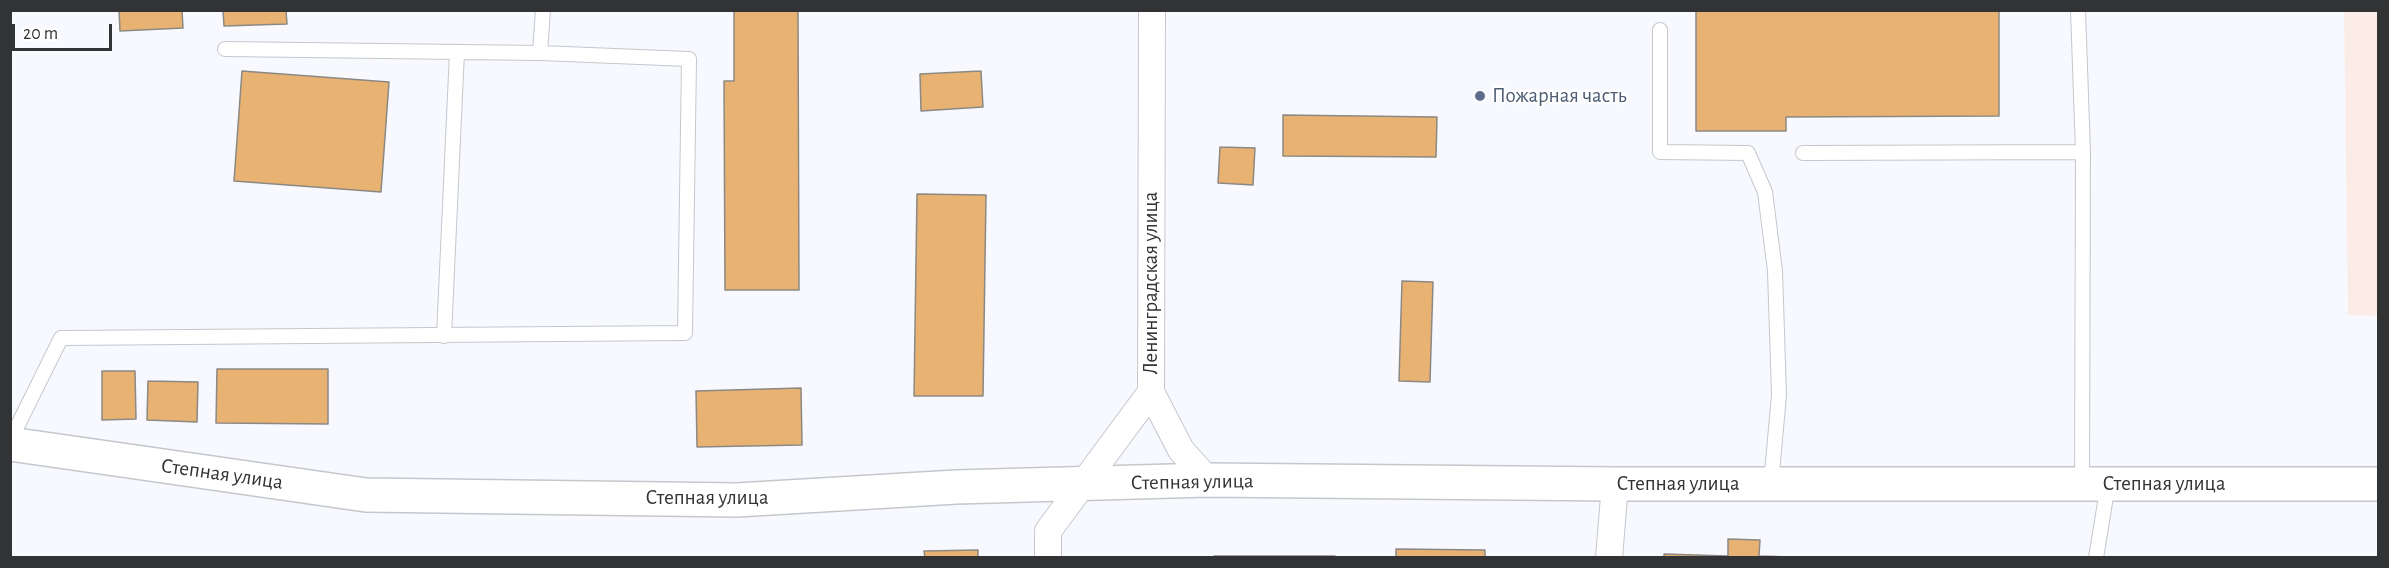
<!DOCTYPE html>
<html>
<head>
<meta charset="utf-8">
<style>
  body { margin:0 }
  #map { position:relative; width:2389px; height:568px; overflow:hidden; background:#f8f9fe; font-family:"Alegreya Sans",sans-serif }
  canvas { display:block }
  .frame { position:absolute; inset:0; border:12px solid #323335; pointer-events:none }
  .scale { position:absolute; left:12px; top:24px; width:100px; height:27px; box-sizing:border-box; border:3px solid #323335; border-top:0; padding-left:8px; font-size:18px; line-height:21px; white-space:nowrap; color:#323335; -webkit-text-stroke:4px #fff; paint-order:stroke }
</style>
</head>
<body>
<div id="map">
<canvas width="2389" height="568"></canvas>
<div class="frame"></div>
<div class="scale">20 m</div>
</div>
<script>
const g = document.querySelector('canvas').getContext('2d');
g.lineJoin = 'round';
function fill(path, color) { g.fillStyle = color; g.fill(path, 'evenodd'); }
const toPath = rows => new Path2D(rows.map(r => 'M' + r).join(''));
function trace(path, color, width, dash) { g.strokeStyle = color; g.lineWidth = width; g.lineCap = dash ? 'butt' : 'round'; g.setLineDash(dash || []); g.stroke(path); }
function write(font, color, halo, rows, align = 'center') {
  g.font = font + ' "Alegreya Sans",sans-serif'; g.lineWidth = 4.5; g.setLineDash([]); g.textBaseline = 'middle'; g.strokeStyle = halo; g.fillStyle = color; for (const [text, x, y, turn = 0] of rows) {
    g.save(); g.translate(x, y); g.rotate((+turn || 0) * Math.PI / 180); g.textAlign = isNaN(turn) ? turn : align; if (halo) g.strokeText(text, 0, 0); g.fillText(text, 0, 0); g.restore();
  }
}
fill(toPath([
  [2344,11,2378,11,2378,316,2348,315]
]), '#fbece8');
const building = toPath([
  [119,10,182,10,183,28,120,31,119,10],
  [223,10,286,10,287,24,224,26,223,10],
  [734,10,798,10,799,290,725,290,724,81,734,81,734,10],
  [1696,10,1999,10,1999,116,1786,117,1786,131,1696,131,1696,10],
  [242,71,389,82,381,192,234,181,242,71],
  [981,71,983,107,921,111,920,74,981,71],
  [1283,115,1437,117,1436,157,1283,156,1283,115],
  [1220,147,1255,148,1253,185,1218,183,1220,147],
  [917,194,986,195,983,396,914,396,917,194],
  [1402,281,1433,282,1430,382,1399,381,1402,281],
  [217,369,328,369,328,424,216,423,217,369],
  [102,371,135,371,136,419,102,420,102,371],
  [148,381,198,382,197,422,147,420,148,381],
  [801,388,802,445,697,447,696,391,801,388],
  [1728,539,1760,540,1759,556,1824,558,1664,558,1664,554,1728,556,1728,539],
  [1396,549,1485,550,1485,558,1396,558,1396,549],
  [978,550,978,558,925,558,924,551,978,550],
  [1214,556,1335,556,1335,558,1214,558,1214,556]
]);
fill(building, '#e8b272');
trace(building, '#8c8884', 1.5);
const lane = toPath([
  [2078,10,2083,152,2082,484],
  [1660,30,1660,152,1748,153,1765,192,1775,271,1779,395,1771,484],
  [540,53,543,10],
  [1803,153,2083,152],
  [444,336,457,52],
  [10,441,61,338,685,333,689,59,540,53,225,49],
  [2096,558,2108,484]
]);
const street = toPath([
  [1151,392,1181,450,1208,480],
  [1048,558,1048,531,1151,392,1152,10],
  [1609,558,1615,484]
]);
const secondary = toPath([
  [10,444,366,495,737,500,956,487,1208,480,1615,484,2378,484]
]);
trace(lane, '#c4c7cc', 16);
trace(street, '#c4c7cc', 28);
trace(secondary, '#c4c7cc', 36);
trace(lane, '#fff', 14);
trace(street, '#fff', 26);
trace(secondary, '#fff', 33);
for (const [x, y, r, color] of [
  [1480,96,6,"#5c6f8a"]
]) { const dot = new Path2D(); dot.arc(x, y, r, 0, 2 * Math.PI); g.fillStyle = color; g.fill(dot); trace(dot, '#fff', 2); }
write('21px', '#4e5e75', '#fff', [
  ["Пожарная часть",1492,96]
], 'left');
write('21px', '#323335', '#fff', [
  ["Ленинградская улица",1151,283,-90],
  ["Степная улица",222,474,8],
  ["Степная улица",1192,482,-1],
  ["Степная улица",1678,484],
  ["Степная улица",2164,484],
  ["Степная улица",707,498]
]);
</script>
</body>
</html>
